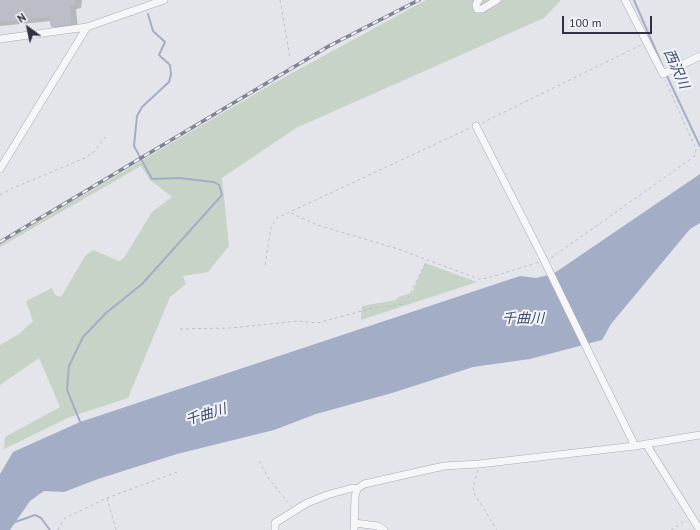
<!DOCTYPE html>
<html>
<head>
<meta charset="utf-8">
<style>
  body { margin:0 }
  #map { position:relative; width:700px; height:530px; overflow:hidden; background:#e4e5ea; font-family:"PT Sans",sans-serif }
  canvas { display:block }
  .north { position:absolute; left:8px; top:8px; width:40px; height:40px; -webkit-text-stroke:3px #f3f4f7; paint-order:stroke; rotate:327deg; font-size:11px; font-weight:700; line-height:16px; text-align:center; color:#2d3140 }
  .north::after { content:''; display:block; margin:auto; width:14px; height:18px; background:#2d3140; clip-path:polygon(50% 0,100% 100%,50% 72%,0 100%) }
  .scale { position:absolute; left:562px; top:16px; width:90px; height:18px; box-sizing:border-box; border:2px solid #2d3140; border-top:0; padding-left:5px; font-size:12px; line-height:14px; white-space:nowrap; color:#2d3140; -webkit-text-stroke:3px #f3f4f7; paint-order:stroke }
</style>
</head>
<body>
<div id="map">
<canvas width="700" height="530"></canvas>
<div class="north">N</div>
<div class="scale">100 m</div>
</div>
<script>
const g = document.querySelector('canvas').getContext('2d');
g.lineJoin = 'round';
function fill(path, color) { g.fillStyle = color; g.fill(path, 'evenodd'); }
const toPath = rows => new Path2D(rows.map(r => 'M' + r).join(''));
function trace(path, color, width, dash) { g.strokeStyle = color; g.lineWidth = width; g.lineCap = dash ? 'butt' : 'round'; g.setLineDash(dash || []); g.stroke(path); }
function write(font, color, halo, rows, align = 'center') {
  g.font = font + ' "PT Sans","Noto Sans JP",sans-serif'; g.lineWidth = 4; g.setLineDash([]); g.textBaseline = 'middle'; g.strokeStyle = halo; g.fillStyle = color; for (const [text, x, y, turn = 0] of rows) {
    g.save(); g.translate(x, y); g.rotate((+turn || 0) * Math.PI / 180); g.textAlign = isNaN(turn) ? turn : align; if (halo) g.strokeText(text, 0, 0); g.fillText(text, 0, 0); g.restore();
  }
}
fill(toPath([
  [426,0,561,0,544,18,296,128,222,178,229,246,208,272,183,276,186,284,170,297,128,398,70,417,4,449,5,437,60,407,39,358,0,385,0,345,19,334,33,321,26,301,52,288,55,295,61,297,85,256,93,250,119,261,124,258,152,212,172,197,150,180,141,166,0,247,0,244,272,84],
  [425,263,477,282,361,320,362,306,396,300,398,297,412,293]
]), '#c7d3c6');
fill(toPath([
  [700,174,700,223,690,229,611,324,602,340,530,359,473,367,392,393,316,414,274,430,177,454,98,479,64,492,44,491,30,501,10,530,0,530,0,474,13,452,80,422,520,276,536,278,553,274]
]), '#a3aec6');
fill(toPath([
  [0,0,82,0,81,8,76,9,78,28,58,30,51,26,51,21,0,26]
]), '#0003');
trace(toPath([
  [634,0,663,67],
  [666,74,700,146],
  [81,424,67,390,69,366,83,337,106,313,142,284,222,195,219,185,214,182,179,178,152,179,134,146,137,116,142,107,169,82,171,74,170,65,159,55,165,42,153,31,148,14],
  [15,522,35,515,41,518,50,530]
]), '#a3aec6', 2);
fill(toPath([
  [0,0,75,0,75,5,70,6,71,24,51,27,49,17,0,22]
]), '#bbbec6');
const minor = toPath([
  [479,0,476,4,477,9,482,9,497,0],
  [625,0,663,74,700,56],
  [0,39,87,27,164,0],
  [476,126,542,256],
  [0,169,87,27],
  [595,365,635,446],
  [646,444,700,530],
  [354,523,378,526,384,530],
  [275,530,275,523,307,503,327,495,352,488,357,489],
  [354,530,355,497,357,489,364,484,444,466,479,464,635,446,700,435]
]);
trace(minor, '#a9abb4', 8);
trace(toPath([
  [280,0,290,57],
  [482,123,641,45],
  [0,195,13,188,85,158,94,152,105,137],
  [291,213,317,225,398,249,479,279,488,278,539,262],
  [551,258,695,156,696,149,665,80],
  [265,265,271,227,277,218,470,128],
  [180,329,231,328,298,321,317,323,373,308,405,304,427,260],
  [259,461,269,479,291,506],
  [478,470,473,487,474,493,497,530],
  [107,498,116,530],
  [58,530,65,518,107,498,180,471],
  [671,530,685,521]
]), '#bebfc5', 1, [3, 3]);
trace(minor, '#f6f6f9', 7);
const rail = toPath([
  [0,242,329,46,419,0]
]);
trace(rail, '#7f8392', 3.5);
trace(rail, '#f3f4f7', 2, [6]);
const minorBridge = toPath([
  [542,256,595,365]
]);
trace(minorBridge, '#a9abb4', 8, []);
trace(minorBridge, '#f6f6f9', 7);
write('italic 14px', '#3c4b70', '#f3f4f7', [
  ["西沢川",676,69,66],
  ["千曲川",523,319],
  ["千曲川",206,415,-17]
]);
</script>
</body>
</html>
